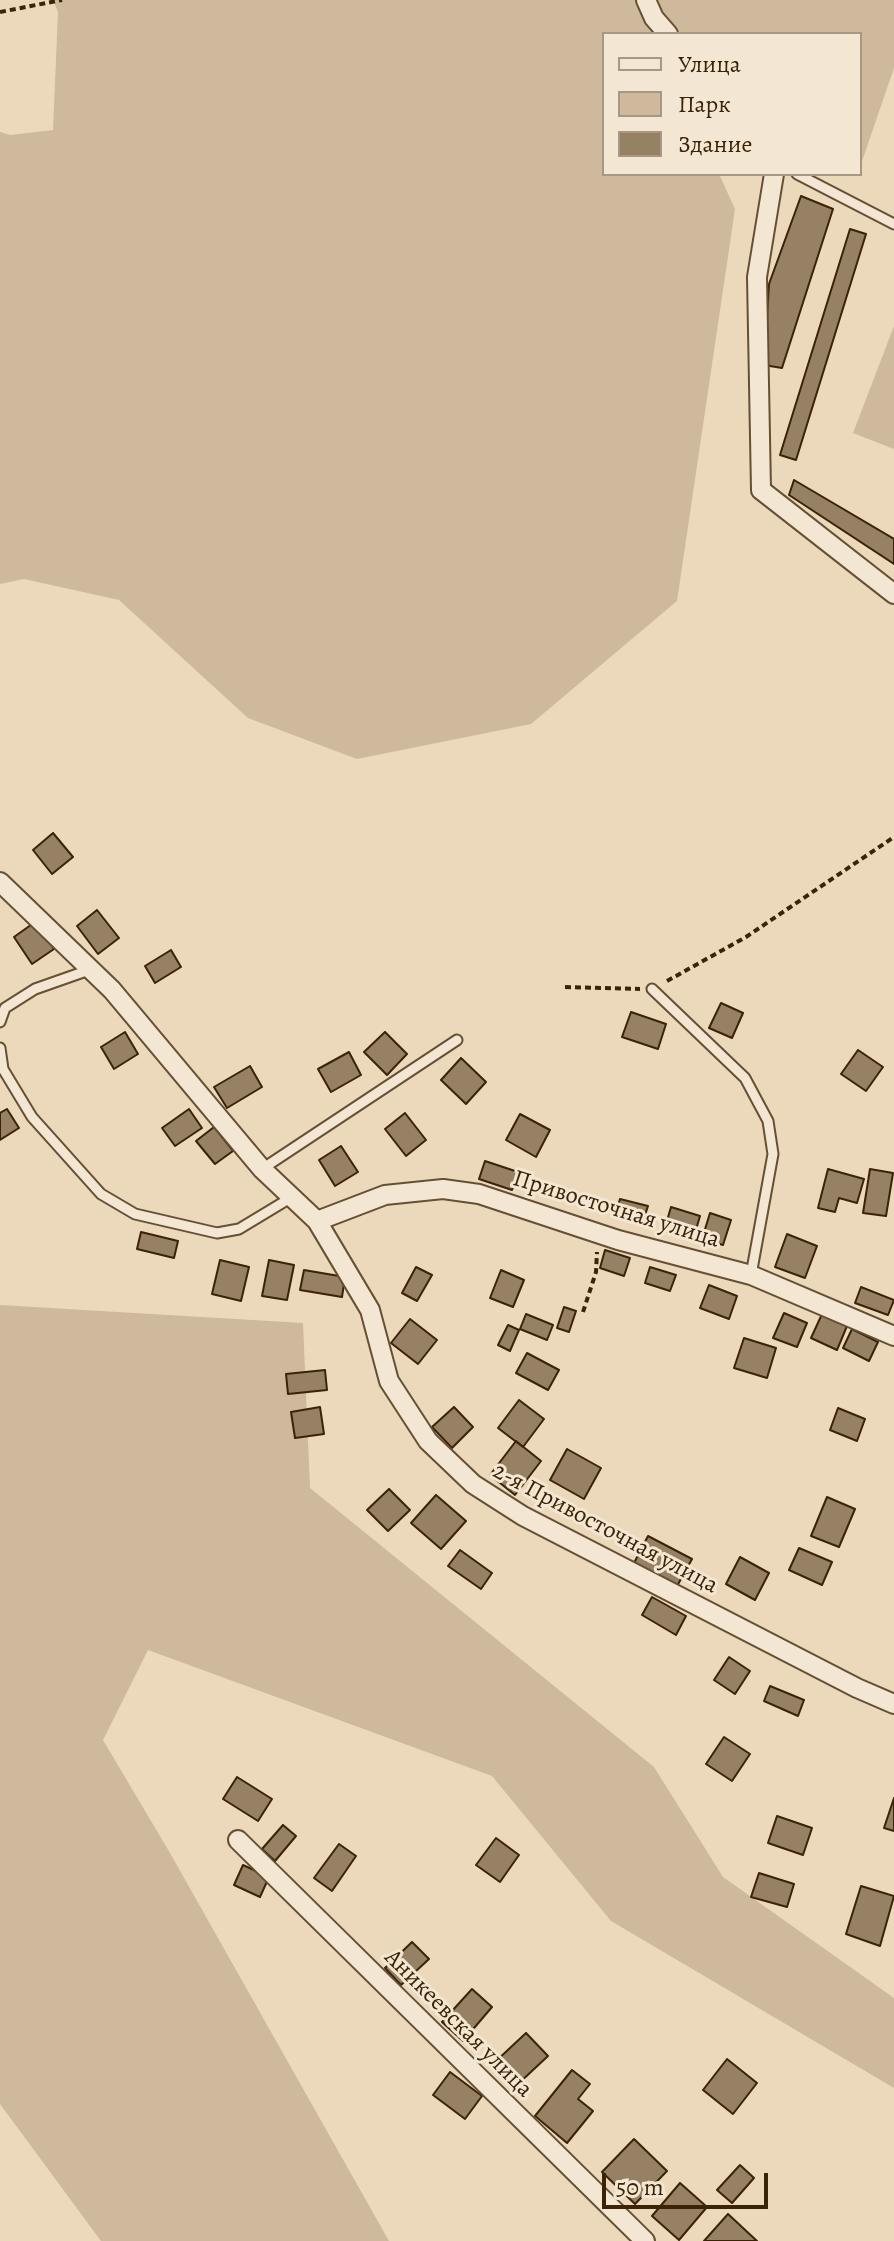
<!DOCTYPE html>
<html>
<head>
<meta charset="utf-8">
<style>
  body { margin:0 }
  #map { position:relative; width:894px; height:2241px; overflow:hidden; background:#ecd8ba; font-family:Alegreya,serif }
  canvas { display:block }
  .legend { position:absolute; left:602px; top:32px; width:260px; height:144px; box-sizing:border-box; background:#f3e6d2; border:2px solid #a99881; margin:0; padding:10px 14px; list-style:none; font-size:24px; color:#3a2307 }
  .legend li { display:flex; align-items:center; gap:16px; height:40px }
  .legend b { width:40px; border:2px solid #a99881 }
  .scale { position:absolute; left:602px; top:2173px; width:166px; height:36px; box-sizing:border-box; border:4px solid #3a2307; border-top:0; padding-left:10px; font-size:24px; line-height:28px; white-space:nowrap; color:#3a2307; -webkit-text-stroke:6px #f3e6d2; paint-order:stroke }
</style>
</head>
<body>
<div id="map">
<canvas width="894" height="2241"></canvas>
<ul class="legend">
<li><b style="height:10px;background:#f3e6d2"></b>Улица</li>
<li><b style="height:22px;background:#ceb99c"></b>Парк</li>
<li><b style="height:22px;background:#978164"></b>Здание</li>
</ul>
<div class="scale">50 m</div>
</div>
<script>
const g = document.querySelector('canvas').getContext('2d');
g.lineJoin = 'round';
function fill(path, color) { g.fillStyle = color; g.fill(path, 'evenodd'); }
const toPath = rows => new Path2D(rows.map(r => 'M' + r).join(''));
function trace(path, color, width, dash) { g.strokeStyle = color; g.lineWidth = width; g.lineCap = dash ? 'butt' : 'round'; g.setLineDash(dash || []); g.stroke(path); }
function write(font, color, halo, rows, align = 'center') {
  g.font = font + ' Alegreya,serif'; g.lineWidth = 6; g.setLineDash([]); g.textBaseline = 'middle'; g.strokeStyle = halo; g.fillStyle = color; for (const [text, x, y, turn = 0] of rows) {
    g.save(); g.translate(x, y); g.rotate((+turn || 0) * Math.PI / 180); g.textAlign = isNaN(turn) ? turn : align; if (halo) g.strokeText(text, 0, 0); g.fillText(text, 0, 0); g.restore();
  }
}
fill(toPath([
  [53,0,894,0,894,68,860,167,860,34,604,34,604,174,719,174,735,209,677,601,531,724,357,759,248,718,119,600,24,579,0,584,0,132,10,135,53,130,58,12],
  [894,326,894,449,853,433],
  [0,1305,303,1323,310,1488,654,1767,723,1877,894,1998,894,2088,611,1921,492,1776,148,1650,103,1740,170,1853,389,2241,101,2241,0,2104]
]), '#ceb99c');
const building = toPath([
  [801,196,833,209,782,368,764,365,769,284,801,196],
  [850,229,866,234,796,460,780,455,850,229],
  [794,480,894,539,894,564,789,495,794,480],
  [53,833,73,857,52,874,33,850,53,833],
  [97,910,119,938,98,954,77,926,97,910],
  [35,922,54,949,32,964,14,937,35,922],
  [171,950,181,967,155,983,145,966,171,950],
  [721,1003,743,1013,732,1038,709,1028,721,1003],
  [631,1012,666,1024,658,1049,622,1037,631,1012],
  [125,1032,138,1054,114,1069,101,1047,125,1032],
  [385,1032,407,1054,387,1075,364,1052,385,1032],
  [858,1050,883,1067,866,1091,841,1074,858,1050],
  [349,1052,361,1075,331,1092,318,1069,349,1052],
  [461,1058,486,1082,466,1104,441,1080,461,1058],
  [250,1066,262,1087,227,1108,214,1087,250,1066],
  [7,1109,19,1128,0,1140,0,1113,7,1109],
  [189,1109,202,1128,175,1146,162,1128,189,1109],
  [405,1113,426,1140,406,1156,385,1129,405,1113],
  [520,1114,550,1130,536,1157,506,1140,520,1114],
  [214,1127,233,1151,215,1164,196,1141,214,1127],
  [341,1146,358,1172,335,1186,319,1160,341,1146],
  [485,1161,518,1172,512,1190,479,1179,485,1161],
  [828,1169,864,1179,857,1203,839,1198,835,1212,818,1208,828,1169],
  [870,1169,893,1173,886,1216,863,1213,870,1169],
  [620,1199,648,1206,642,1224,615,1216,620,1199],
  [671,1207,700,1216,693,1240,664,1231,671,1207],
  [710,1213,731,1220,723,1245,702,1239,710,1213],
  [141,1232,178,1241,174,1258,137,1249,141,1232],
  [787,1234,817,1246,805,1278,775,1267,787,1234],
  [605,1250,630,1258,624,1276,600,1268,605,1250],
  [220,1260,249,1267,241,1301,212,1294,220,1260],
  [269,1260,294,1265,287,1300,262,1296,269,1260],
  [416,1267,432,1275,417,1301,402,1293,416,1267],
  [650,1267,676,1275,670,1291,645,1283,650,1267],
  [304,1270,345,1277,342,1297,300,1290,304,1270],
  [501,1270,524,1280,513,1307,490,1298,501,1270],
  [709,1285,737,1296,729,1319,700,1308,709,1285],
  [861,1287,894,1300,888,1315,855,1303,861,1287],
  [564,1307,576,1311,569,1332,557,1328,564,1307],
  [784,1313,807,1323,797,1347,773,1338,784,1313],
  [526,1314,553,1325,547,1340,520,1329,526,1314],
  [822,1314,847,1326,837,1350,811,1338,822,1314],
  [410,1319,437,1340,418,1364,391,1343,410,1319],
  [508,1325,519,1330,510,1351,498,1345,508,1325],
  [852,1329,878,1342,869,1361,843,1348,852,1329],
  [744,1338,776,1348,767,1378,734,1368,744,1338],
  [527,1353,559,1370,548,1390,516,1373,527,1353],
  [325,1370,327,1390,288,1394,286,1374,325,1370],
  [519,1400,544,1419,523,1447,498,1428,519,1400],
  [320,1407,324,1434,295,1438,291,1412,320,1407],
  [454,1407,473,1427,452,1448,432,1427,454,1407],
  [838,1408,865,1419,857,1441,830,1430,838,1408],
  [516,1441,541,1461,515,1495,490,1475,516,1441],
  [567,1449,601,1468,584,1499,550,1480,567,1449],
  [389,1489,410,1510,388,1531,367,1510,389,1489],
  [436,1495,466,1521,441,1549,411,1523,436,1495],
  [827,1497,855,1509,839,1547,811,1536,827,1497],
  [648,1536,692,1559,676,1588,633,1565,648,1536],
  [799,1548,832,1562,822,1585,789,1570,799,1548],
  [460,1550,492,1573,481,1589,448,1566,460,1550],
  [740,1557,769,1573,755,1600,726,1584,740,1557],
  [652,1597,686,1616,676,1635,642,1615,652,1597],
  [729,1657,750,1671,735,1694,714,1680,729,1657],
  [770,1686,804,1700,798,1716,764,1701,770,1686],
  [724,1737,750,1754,732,1781,706,1764,724,1737],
  [237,1777,272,1799,258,1821,223,1799,237,1777],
  [894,1798,894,1831,884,1828,894,1798],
  [777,1816,812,1828,803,1855,768,1843,777,1816],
  [283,1825,296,1836,275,1861,262,1849,283,1825],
  [496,1838,519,1855,500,1882,476,1865,496,1838],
  [339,1844,356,1856,332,1891,314,1878,339,1844],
  [243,1865,269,1877,260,1897,234,1885,243,1865],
  [759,1873,794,1884,787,1907,751,1897,759,1873],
  [861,1886,894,1896,880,1946,846,1934,861,1886],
  [412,1942,429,1959,401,1985,385,1968,412,1942],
  [472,1989,492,2007,463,2041,442,2022,472,1989],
  [526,2033,548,2056,517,2085,495,2062,526,2033],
  [727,2059,757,2083,733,2114,703,2090,727,2059],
  [572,2070,590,2084,578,2099,593,2111,567,2143,535,2116,572,2070],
  [450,2072,482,2096,465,2119,433,2095,450,2072],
  [634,2139,667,2171,635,2204,602,2172,634,2139],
  [740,2165,754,2178,732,2203,717,2190,740,2165],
  [680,2183,707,2207,679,2240,652,2216,680,2183],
  [728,2214,757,2241,704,2241,728,2214]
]);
fill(building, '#978164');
trace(building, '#3a2307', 2);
const service = toPath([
  [797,174,894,224],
  [652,989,745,1078,768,1121,773,1154,751,1275],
  [0,1022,5,1008,35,989,89,970],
  [0,1048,3,1069,32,1117,101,1194,135,1214,217,1233,239,1229,292,1197],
  [262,1169,457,1040]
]);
const minor = toPath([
  [646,0,654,18,668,34],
  [774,174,757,277,761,490,894,594],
  [0,882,112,990,262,1169,317,1221,370,1310,389,1381,428,1441,473,1484,523,1516,857,1688,894,1704],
  [317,1221,385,1195,443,1189,479,1194,618,1240,751,1275,894,1336],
  [238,1840,645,2241]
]);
trace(service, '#665034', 13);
trace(minor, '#665034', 22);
trace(toPath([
  [0,12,62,0],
  [667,981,746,937,894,837],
  [565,987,640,989],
  [583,1312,596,1272,597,1252]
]), '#3a2307', 4, [6, 4]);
trace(service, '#f3e6d2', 9);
trace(minor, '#f3e6d2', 18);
write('24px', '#3a2307', '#f3e6d2', [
  ["Привосточная улица",616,1210,17],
  ["2-я Привосточная улица",605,1529,28],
  ["Аникеевская улица",458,2024,45]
]);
</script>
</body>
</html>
